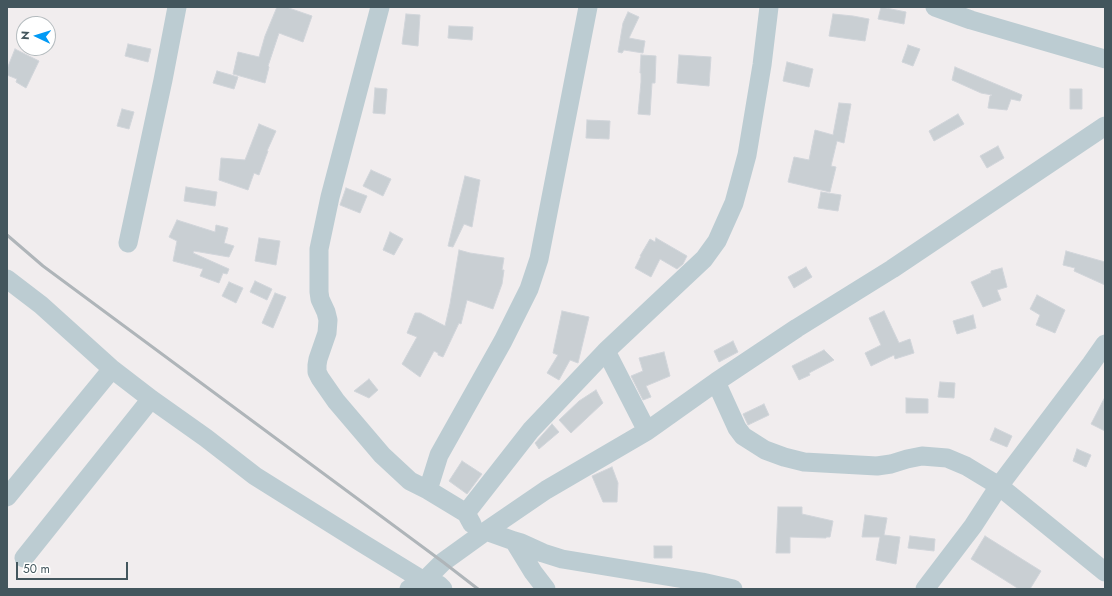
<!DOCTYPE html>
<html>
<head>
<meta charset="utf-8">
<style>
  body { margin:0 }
  #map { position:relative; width:1112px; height:596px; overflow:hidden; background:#f1edee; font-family:Jost,sans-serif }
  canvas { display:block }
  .frame { position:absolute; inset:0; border:8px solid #43565d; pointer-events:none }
  .north { position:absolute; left:16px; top:16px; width:40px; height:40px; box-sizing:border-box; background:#fff; border:1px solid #b4bbbe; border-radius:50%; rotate:274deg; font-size:11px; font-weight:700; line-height:16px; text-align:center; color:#43565d }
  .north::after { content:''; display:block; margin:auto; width:14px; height:18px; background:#029af5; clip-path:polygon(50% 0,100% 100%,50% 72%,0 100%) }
  .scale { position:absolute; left:16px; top:562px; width:112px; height:18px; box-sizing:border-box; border:2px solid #43565d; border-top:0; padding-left:5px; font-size:12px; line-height:14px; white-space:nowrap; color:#43565d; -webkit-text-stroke:3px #fff; paint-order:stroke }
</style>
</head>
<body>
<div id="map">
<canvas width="1112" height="596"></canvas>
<div class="frame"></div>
<div class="north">N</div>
<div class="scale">50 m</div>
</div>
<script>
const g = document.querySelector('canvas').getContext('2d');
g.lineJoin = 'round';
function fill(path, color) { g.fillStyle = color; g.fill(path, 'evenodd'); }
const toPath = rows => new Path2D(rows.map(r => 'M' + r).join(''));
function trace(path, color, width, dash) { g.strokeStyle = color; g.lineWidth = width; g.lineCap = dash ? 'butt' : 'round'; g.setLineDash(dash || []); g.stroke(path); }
const building = toPath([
  [277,7,286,7,312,16,303,42,279,33,268,66,269,67,265,83,233,74,238,52,259,57,265,36,277,7],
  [881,7,906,12,904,24,878,19,881,7],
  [628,12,639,17,629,38,645,41,643,53,624,50,622,53,618,52,623,23,628,12],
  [406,14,420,15,418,46,402,44,406,14],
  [833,14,853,16,869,19,865,41,829,36,833,14],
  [449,26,473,27,472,40,448,38,449,26],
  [128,44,151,49,148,62,125,56,128,44],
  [908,45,920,49,913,66,902,62,908,45],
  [15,49,39,61,26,88,16,82,17,79,7,75,7,69,15,49],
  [641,55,656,56,655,83,652,83,650,115,638,114,641,82,641,73,640,73,641,55],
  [679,55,711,57,709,86,677,83,679,55],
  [787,62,813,69,809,87,783,81,787,62],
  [955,67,1022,95,1020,101,1011,99,1007,110,988,108,990,96,992,95,981,93,952,80,955,67],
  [217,71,238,77,234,89,213,83,217,71],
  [375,88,387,89,385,114,373,113,375,88],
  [1070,89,1082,89,1082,109,1070,109,1070,89],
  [839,103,851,104,844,143,837,141,831,166,836,167,830,192,788,182,794,157,809,160,815,130,833,135,839,103],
  [122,109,134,112,129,129,117,126,122,109],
  [958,114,964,124,934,141,929,131,958,114],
  [587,120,610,121,609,139,586,138,587,120],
  [259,124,276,131,267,151,268,151,259,175,254,173,248,190,219,180,221,158,245,160,259,124],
  [998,146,1004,158,987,168,980,156,998,146],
  [371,170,391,179,383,196,363,186,371,170],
  [465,176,480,180,472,227,464,224,453,247,448,246,465,176],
  [186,187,217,192,215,206,184,201,186,187],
  [346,188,367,196,360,213,340,205,346,188],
  [821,192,841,195,838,211,818,208,821,192],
  [177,220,215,232,216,225,228,228,224,243,234,246,229,257,194,251,193,253,229,269,227,274,223,273,219,283,200,276,203,269,173,261,177,241,169,237,177,220],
  [390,232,403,239,394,255,383,250,390,232],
  [259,238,280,241,276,265,255,261,259,238],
  [656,238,687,256,683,264,677,269,660,259,651,277,635,268,641,256,640,256,650,239,655,242,656,238],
  [459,250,470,253,504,258,502,270,504,270,502,284,493,309,467,300,461,324,459,323,443,357,438,355,438,353,434,351,420,377,402,364,417,337,407,333,415,313,420,313,445,326,450,304,459,250],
  [1066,251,1105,262,1105,285,1074,271,1075,268,1063,265,1066,251],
  [806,267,812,277,794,288,788,277,806,267],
  [1002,268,1007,287,997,290,1001,300,983,307,971,282,991,273,991,271,1002,268],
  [255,281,272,289,267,300,250,292,255,281],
  [229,282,243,288,236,303,222,296,229,282],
  [275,293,286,297,273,328,262,323,275,293],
  [1037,295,1065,310,1055,333,1036,325,1040,315,1030,309,1037,295],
  [562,311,589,317,578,363,570,360,559,380,547,373,558,355,553,353,562,311],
  [884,311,899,343,910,339,914,353,895,359,894,355,871,366,865,353,881,345,869,318,884,311],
  [973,315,976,328,957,334,953,321,973,315],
  [733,341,738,352,719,362,714,351,733,341],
  [824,350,834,360,809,373,810,375,799,380,792,366,824,350],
  [664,352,670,376,646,386,651,397,643,400,631,376,643,371,639,358,664,352],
  [369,379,378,390,369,398,354,391,369,379],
  [940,382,955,383,954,398,938,397,940,382],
  [596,390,603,403,571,433,559,420,579,401,596,390],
  [1105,397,1105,431,1091,424,1105,397],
  [906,398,928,399,928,413,906,413,906,398],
  [764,404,769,415,748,425,743,414,764,404],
  [552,424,559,432,539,449,535,443,552,424],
  [995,428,1012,436,1007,447,990,440,995,428],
  [1077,449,1091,455,1086,467,1073,461,1077,449],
  [462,461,482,474,467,494,449,481,462,461],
  [612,467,618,483,617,502,603,502,592,476,612,467],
  [778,507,802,507,802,514,833,521,830,537,826,537,826,538,790,537,790,553,776,553,778,507],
  [865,515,887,518,884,535,900,537,896,564,876,560,880,537,862,537,865,515],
  [910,536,935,539,934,551,908,548,910,536],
  [985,536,1041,571,1030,589,1019,589,971,559,985,536],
  [654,546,672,546,672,558,654,558,654,546]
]);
fill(building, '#c9cfd3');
trace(building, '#d1d5da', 1);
trace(toPath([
  [380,7,330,197,319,249,319,292,320,299,326,312,328,320,327,333,318,359,317,365,317,372,320,378,336,401,382,455,410,481,428,490,466,513,472,524],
  [935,7,971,20,1105,59],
  [128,243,163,80,177,7],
  [7,279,41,305,112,369,151,399,206,438,255,476,362,543,424,581,439,585,443,589],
  [606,351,647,431],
  [716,382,737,428,743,436,765,450,784,457,804,462,877,466,891,464,907,459,922,456,947,458,966,466,999,486,1105,572],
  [428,490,439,455,503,341,529,289,539,259,588,7],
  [7,497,112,369],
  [466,513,531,430,606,351,704,259,717,241,734,203,747,155,762,65,769,7],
  [486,531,514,541,521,543,543,553,562,559,702,582,733,589],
  [514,541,533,572,546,589],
  [24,558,151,399],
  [409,589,424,581,443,562,486,531,546,490,647,431,716,382,797,328,892,269,1105,126],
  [925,589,973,526,999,486,1091,364,1105,344]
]), '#bcccd2', 19);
trace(toPath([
  [7,235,43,266,443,562,478,589]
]), '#afb5b9', 3);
</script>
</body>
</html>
